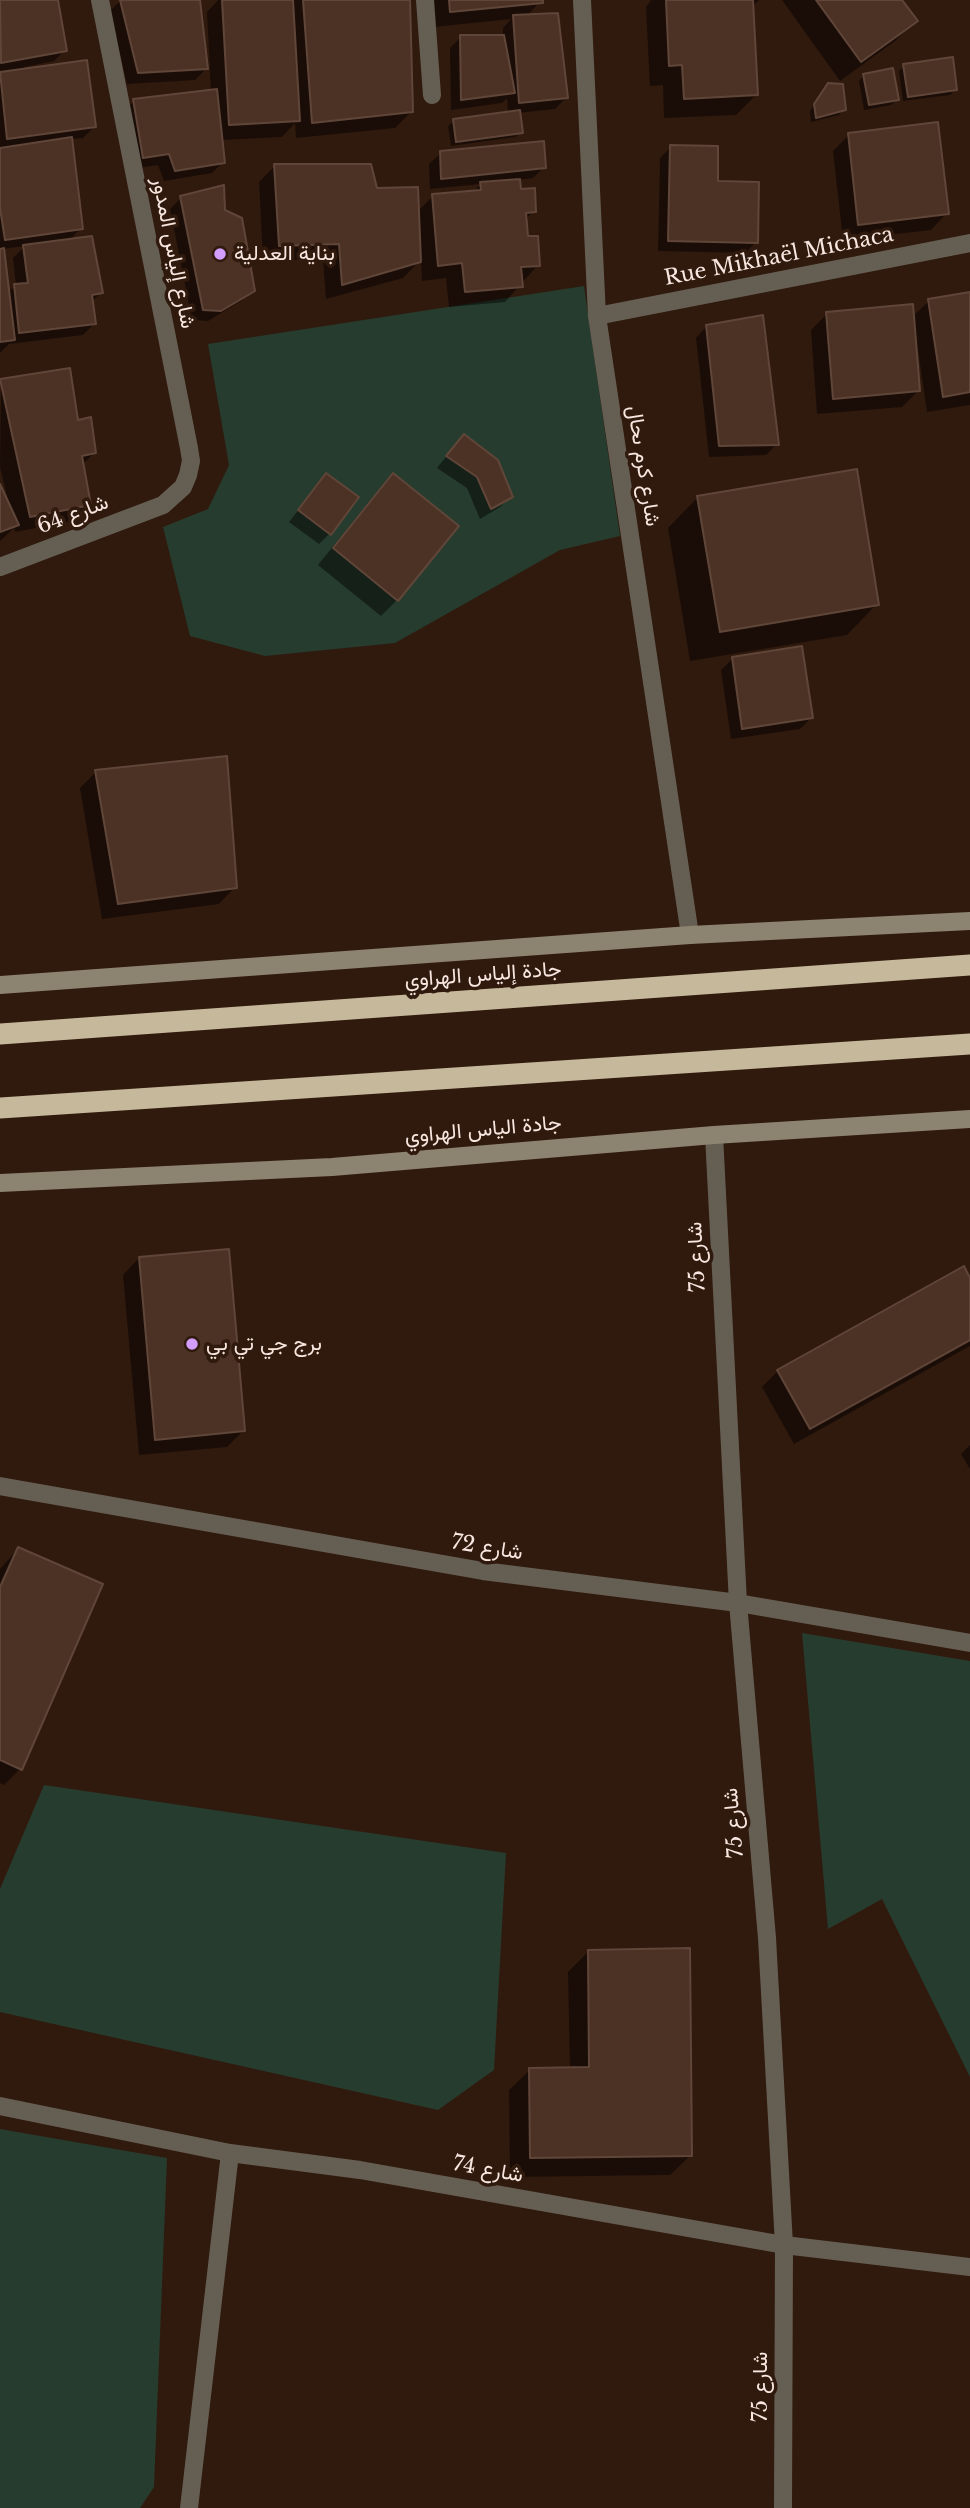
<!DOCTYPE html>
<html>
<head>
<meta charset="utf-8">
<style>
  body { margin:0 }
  canvas { display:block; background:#30190d }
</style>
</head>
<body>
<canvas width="970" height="2508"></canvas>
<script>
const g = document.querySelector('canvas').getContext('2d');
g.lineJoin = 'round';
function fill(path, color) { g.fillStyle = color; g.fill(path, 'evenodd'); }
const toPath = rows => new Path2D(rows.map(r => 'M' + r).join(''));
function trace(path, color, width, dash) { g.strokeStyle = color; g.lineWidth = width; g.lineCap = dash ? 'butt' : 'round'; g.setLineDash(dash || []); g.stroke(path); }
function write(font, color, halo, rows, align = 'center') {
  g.font = font + ' "Libre Baskerville",Vazirmatn,serif'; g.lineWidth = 7; g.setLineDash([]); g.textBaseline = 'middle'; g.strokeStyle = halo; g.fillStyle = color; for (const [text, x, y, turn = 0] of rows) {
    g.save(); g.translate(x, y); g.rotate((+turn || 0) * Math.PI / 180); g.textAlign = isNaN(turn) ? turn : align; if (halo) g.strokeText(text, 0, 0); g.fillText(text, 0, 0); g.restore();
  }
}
fill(toPath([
  [584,286,620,536,560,550,395,643,265,656,190,636,163,527,208,509,229,465,208,344],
  [802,1633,970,1661,970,2077,882,1899,828,1929],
  [44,1785,506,1853,494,2070,438,2110,0,2012,0,1889],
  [0,2129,167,2158,154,2487,140,2508,0,2508]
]), '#263c2e');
fill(toPath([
  [0,0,56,0,65,50,54,61,24,67,25,70,94,127,83,138,70,139,81,228,69,241,101,293,91,302,94,324,83,335,9,344,0,353],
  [25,246,13,258,16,286,7,293,2,249],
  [121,0,198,0,206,69,195,80,127,84,110,11],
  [218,0,408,0,411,112,395,128,296,138,295,123,282,137,221,140,223,162,212,173,164,181,158,165,133,169,123,112,134,101,211,92,207,12],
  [432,0,541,0,527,16,566,98,555,109,518,113,521,132,515,137,451,146,448,126,454,121,508,113,507,98,502,103,451,110,450,48,461,37,503,37,503,28,511,19,434,27],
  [651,0,759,0,752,7,756,95,736,115,664,118,663,85,650,86,646,7],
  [782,0,900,0,915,21,895,41,840,81],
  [904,66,955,90,950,95,903,101,899,71],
  [864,75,897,100,891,105,864,110,859,81],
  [823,90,844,109,839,115,811,122,810,111],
  [849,135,947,213,931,230,843,240,833,151],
  [671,147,716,183,756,242,745,253,658,251,660,158],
  [441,153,544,167,533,178,518,180,519,191,534,211,525,220,527,238,538,265,505,302,449,307,446,278,422,281,421,260,403,278,326,299,323,259,263,261,259,182,275,166,376,190,417,212,433,196,472,193,481,184,430,189,429,164],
  [181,198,253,290,241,301,208,321,192,320,170,209],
  [970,294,970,405,927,412,918,351,915,352,918,391,902,407,817,414,811,330,827,314,912,317,929,301],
  [707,326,777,444,766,455,709,457,696,338],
  [1,381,77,422,95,452,82,465,89,504,73,521,15,532,14,528,0,541,0,488,8,501,0,467],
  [453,448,511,496,500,507,480,519,467,488,437,468],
  [326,475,330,533,319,544,289,522],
  [393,476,397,600,381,616,318,565,377,492],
  [698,497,877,604,847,635,690,661,668,528],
  [732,659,811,718,800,729,731,739,721,670],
  [96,772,235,887,219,904,102,919,80,788],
  [139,1258,243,1431,227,1447,139,1455,123,1275],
  [970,1282,970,1346,794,1444,762,1387,778,1371],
  [970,1445,970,1469,961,1454],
  [18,1549,20,1769,4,1785,0,1783,0,1569],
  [589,1951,691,2155,670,2175,510,2177,509,2090,530,2070,570,2069,568,1972]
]), '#0007');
const building = toPath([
  [0,0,58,0,67,51,1,63,0,0],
  [120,0,200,0,208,69,138,73,120,0],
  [222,0,293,0,300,121,229,125,222,0],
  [303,0,410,0,413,112,312,123,303,0],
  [449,0,543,0,543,3,450,12,449,0],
  [666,0,753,0,758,95,684,99,682,65,669,66,666,0],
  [816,0,902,0,918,21,861,62,816,0],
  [558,13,568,98,519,103,513,15,558,13],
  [460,35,504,35,515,93,461,100,460,35],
  [953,57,957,90,908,97,903,64,953,57],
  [87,60,96,127,7,139,0,72,87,60],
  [893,68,899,100,869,105,863,74,893,68],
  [828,83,843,84,846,110,816,118,814,104,828,83],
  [217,89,225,163,175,171,169,154,143,158,133,99,217,89],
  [520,110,523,133,456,142,453,119,520,110],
  [938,122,949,214,858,225,848,133,938,122],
  [72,137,83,229,5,240,0,208,0,148,72,137],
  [544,141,546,168,441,179,440,151,544,141],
  [670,145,718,146,718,181,759,182,758,243,668,241,670,145],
  [274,164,371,164,377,188,418,187,421,262,342,285,339,244,279,246,274,164],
  [520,179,521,189,535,188,536,212,526,213,528,236,538,236,540,266,521,267,523,287,465,292,462,263,438,266,432,194,481,190,480,182,520,179],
  [224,185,225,210,242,218,255,291,221,311,203,310,180,196,224,185],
  [92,236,103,293,92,295,96,324,19,333,14,284,28,283,23,245,92,236],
  [4,248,15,340,0,342,0,249,4,248],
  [970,292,970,392,943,397,928,299,970,292],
  [913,304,920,391,833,399,826,312,913,304],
  [763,315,779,445,719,446,706,325,763,315],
  [70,368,78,420,91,417,96,453,82,456,91,505,30,517,0,379,70,368],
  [464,434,498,460,513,497,491,509,477,477,446,456,464,434],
  [857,469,879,605,720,632,697,496,857,469],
  [326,473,359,497,331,535,298,510,326,473],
  [393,473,459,526,398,601,333,548,393,473],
  [0,484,19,525,0,532,0,484],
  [802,646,813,718,742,729,732,657,802,646],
  [227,756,237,888,118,904,95,770,227,756],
  [229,1249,245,1431,155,1440,139,1257,229,1249],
  [964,1266,970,1278,970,1340,810,1429,777,1370,964,1266],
  [18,1547,103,1584,22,1770,0,1760,0,1587,18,1547],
  [690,1948,692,2156,530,2158,529,2068,589,2067,588,1950,690,1948]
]);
fill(building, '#4c3225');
trace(building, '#604539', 2);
trace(toPath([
  [597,316,970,243],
  [714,1135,738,1603,767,1938,784,2245,783,2508],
  [0,1486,483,1571,738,1603,970,1643],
  [0,2106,230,2153,360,2170,784,2245,970,2267],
  [189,2508,230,2153]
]), '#655f53', 18);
trace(toPath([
  [425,0,432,95],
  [582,0,597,316,690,935],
  [0,567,163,505,183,487,188,475,191,461,189,448,100,0]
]), '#655f53', 18);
trace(toPath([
  [0,985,690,935,970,921],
  [0,1183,332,1167,714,1135,970,1119]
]), '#8c8370', 18);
trace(toPath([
  [0,1034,970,965],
  [0,1108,970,1044]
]), '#c6b89b', 21);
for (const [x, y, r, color] of [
  [220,254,7,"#d29dfd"],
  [192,1344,7,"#d29dfd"]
]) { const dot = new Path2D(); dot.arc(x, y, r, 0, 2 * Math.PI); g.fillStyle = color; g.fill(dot); trace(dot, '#30190d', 2.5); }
write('21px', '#f8e7e0', '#30190d', [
  ["شارع إلياس المدور",173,253,79],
  ["Rue Mikhaël Michaca",779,257,-11],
  ["شارع كرم ىحال",643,466,81],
  ["شارع 64",73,515,-21],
  ["جادة إلياس الهراوي",483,975,-4],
  ["جادة الياس الهراوي",483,1130,-5],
  ["شارع 75",697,1257,-93],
  ["شارع 72",487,1548,9],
  ["شارع 75",734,1823,-95],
  ["شارع 74",488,2170,10],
  ["شارع 75",761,2387,-90]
]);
write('21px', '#f8e7e0', '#30190d', [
  ["بناية العدلية",234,254],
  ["برج جي تي بي",206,1344]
], 'left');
</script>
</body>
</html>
